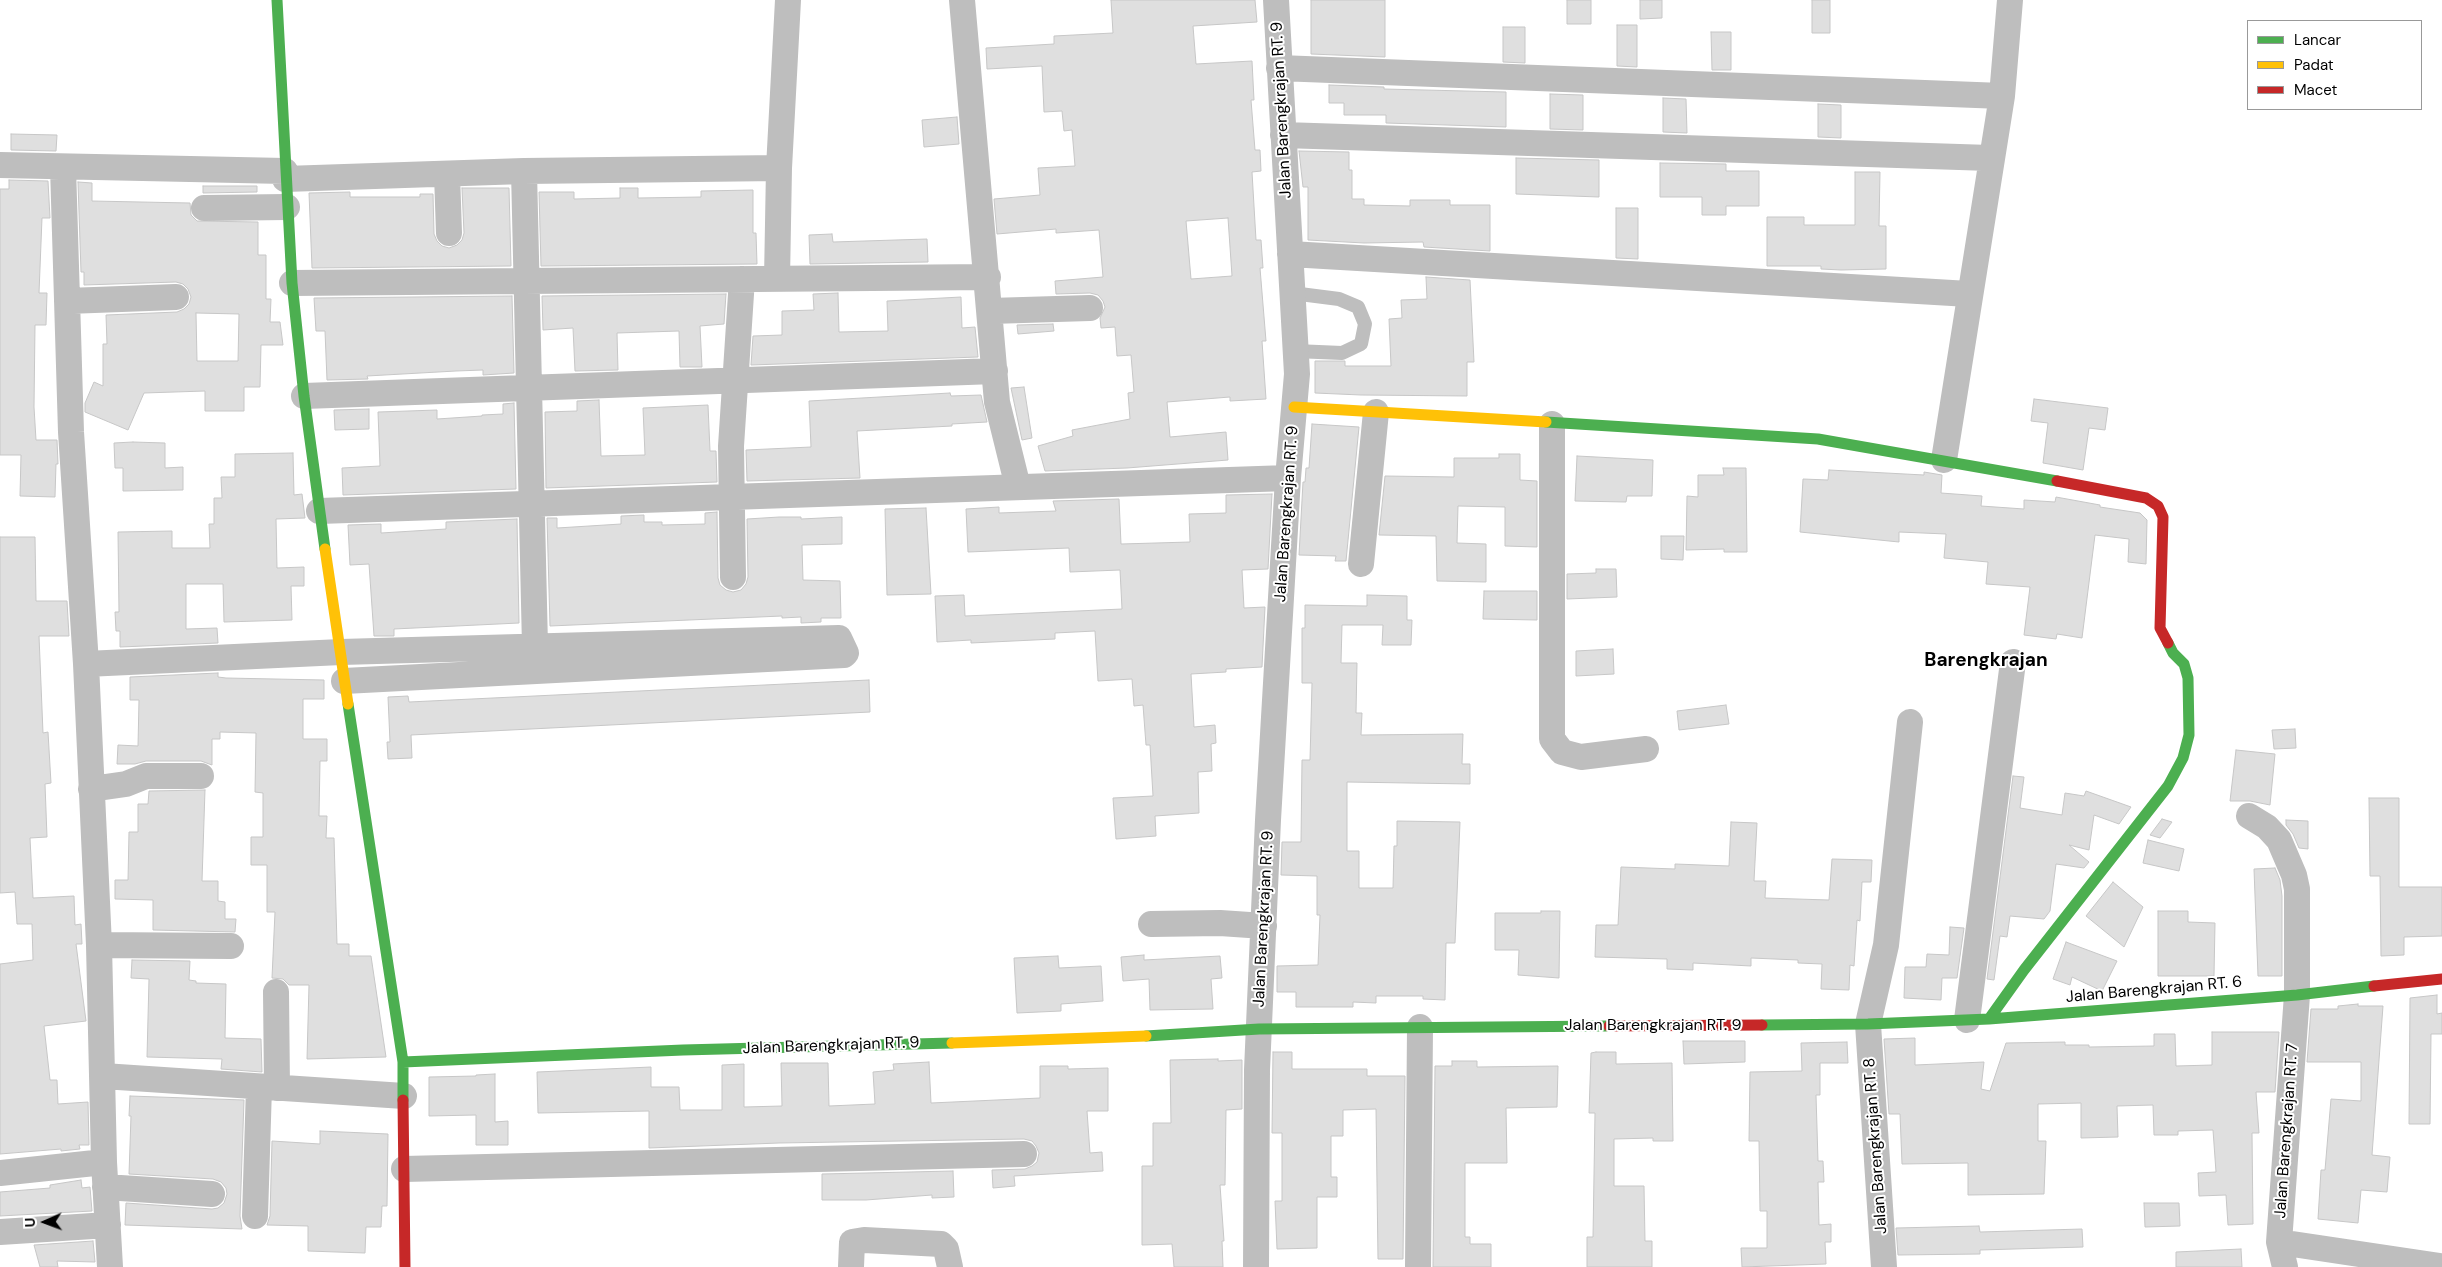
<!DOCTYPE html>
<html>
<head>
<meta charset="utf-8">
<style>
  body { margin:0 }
  #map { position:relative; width:2442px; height:1267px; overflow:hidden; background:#fff; font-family:"DM Sans",sans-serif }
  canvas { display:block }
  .legend { position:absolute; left:2247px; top:20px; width:175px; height:90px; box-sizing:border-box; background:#fff; border:1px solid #999; margin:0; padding:6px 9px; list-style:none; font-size:15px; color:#000 }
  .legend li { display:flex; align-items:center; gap:10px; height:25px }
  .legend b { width:25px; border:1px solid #999 }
  .north { position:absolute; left:20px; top:1197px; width:50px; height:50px; -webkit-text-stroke:4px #fff; paint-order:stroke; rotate:268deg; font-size:14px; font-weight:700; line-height:20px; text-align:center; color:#000 }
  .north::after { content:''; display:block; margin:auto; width:18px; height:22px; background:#000; clip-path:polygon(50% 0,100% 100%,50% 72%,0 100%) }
</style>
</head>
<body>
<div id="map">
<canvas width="2442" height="1267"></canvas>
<ul class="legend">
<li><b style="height:6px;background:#4caf50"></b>Lancar</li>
<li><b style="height:6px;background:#ffc107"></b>Padat</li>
<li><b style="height:6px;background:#c62828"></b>Macet</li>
</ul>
<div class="north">U</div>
</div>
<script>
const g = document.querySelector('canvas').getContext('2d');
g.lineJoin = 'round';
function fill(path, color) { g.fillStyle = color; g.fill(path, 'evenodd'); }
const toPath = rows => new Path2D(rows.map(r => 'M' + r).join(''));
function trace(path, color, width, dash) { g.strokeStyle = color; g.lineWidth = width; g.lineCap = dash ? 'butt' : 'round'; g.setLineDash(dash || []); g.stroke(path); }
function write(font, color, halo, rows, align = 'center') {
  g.font = font + ' "DM Sans",sans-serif'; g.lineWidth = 4; g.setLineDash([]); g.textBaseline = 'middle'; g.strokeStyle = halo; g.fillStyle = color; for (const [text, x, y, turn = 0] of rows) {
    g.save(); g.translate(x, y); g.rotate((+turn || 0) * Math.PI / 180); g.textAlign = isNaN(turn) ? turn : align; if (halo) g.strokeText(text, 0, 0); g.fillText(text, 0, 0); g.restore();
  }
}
const building = toPath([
  [1111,0,1255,0,1257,22,1193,26,1196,64,1252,61,1254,100,1251,100,1255,150,1260,150,1261,171,1252,172,1256,240,1261,240,1263,268,1260,268,1266,341,1262,341,1266,399,1230,401,1230,397,1167,402,1170,437,1226,432,1228,460,1127,468,1045,471,1038,446,1073,436,1072,430,1130,419,1128,393,1134,392,1131,355,1117,356,1115,327,1101,328,1100,318,1105,307,1103,301,1098,295,1090,293,1056,294,1055,281,1103,277,1099,230,1056,233,1056,229,997,234,994,199,1040,195,1038,168,1075,166,1072,130,1064,131,1062,111,1044,112,1042,66,987,69,986,48,1054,44,1054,36,1113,33,1111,0],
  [1228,218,1232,276,1191,279,1186,221,1228,218],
  [1311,0,1385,0,1385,57,1311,54,1311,0],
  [1567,0,1591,0,1591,24,1567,24,1567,0],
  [1640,0,1662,0,1662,18,1640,19,1640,0],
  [1812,0,1830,0,1830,33,1812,33,1812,0],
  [1617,25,1637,25,1637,67,1617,66,1617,25],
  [1503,27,1525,27,1525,63,1503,62,1503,27],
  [1711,32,1731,32,1731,70,1712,70,1711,32],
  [1329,85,1384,87,1384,89,1506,92,1506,127,1386,123,1386,115,1344,115,1344,103,1329,103,1329,85],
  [1550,94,1583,95,1583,130,1550,129,1550,94],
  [1663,98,1686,99,1687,133,1663,132,1663,98],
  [1818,104,1841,105,1841,138,1818,137,1818,104],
  [957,117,959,144,924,147,922,120,957,117],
  [11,134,57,135,56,151,11,150,11,134],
  [1299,151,1349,152,1349,170,1352,170,1352,199,1364,199,1364,205,1410,206,1410,200,1450,200,1450,205,1490,205,1490,251,1424,247,1423,242,1364,243,1308,240,1308,187,1303,187,1299,151],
  [1516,158,1599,160,1599,197,1516,194,1516,158],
  [1660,163,1726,164,1726,171,1759,171,1759,206,1726,206,1726,215,1702,215,1702,197,1660,197,1660,163],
  [1855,172,1880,172,1879,226,1886,226,1886,269,1841,270,1821,269,1821,266,1767,266,1767,217,1804,217,1804,225,1855,225,1855,172],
  [9,180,48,181,50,218,42,218,39,293,47,293,46,325,35,325,34,407,36,440,57,440,58,464,56,464,55,497,20,496,21,455,0,455,0,189,9,189,9,180],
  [78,182,92,183,92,201,190,203,191,215,197,221,258,222,258,255,266,255,266,299,271,299,270,322,280,322,283,345,261,345,260,387,244,387,244,411,205,411,205,391,144,393,128,430,85,412,85,403,94,382,103,386,103,344,107,344,106,315,177,312,184,309,189,304,191,297,188,289,183,284,176,282,84,285,84,272,81,272,78,182],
  [196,313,239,314,238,361,197,361,196,313],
  [203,186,257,186,257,192,203,193,203,186],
  [462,188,509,188,511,266,312,268,309,193,350,192,350,197,420,197,420,194,433,194,434,234,437,241,442,246,449,248,457,245,462,240,464,233,462,188],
  [620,188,638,188,638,198,701,197,701,191,753,190,753,233,756,233,757,264,541,266,539,192,574,192,574,199,620,198,620,188],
  [1616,208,1638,208,1638,259,1616,258,1616,208],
  [832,234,833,242,927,239,928,262,810,264,809,235,832,234],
  [1426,277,1470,280,1474,362,1467,362,1467,396,1361,395,1315,393,1315,361,1345,361,1345,366,1391,366,1389,319,1402,318,1401,300,1427,299,1426,277],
  [838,293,839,332,888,331,887,301,961,297,962,328,975,327,978,357,751,365,753,336,782,335,782,311,814,310,813,294,838,293],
  [726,294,724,324,700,326,702,367,680,367,679,331,617,333,618,370,575,371,573,328,543,330,542,296,726,294],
  [512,296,514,373,483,375,483,370,456,371,367,376,368,379,327,380,325,331,316,331,314,298,512,296],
  [1053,324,1054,331,1018,334,1017,325,1053,324],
  [1024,387,1032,438,1022,440,1011,388,1024,387],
  [950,393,951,396,981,395,987,422,952,424,952,426,857,431,860,478,747,481,746,450,811,447,809,401,950,393],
  [2034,399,2108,408,2105,430,2089,428,2083,470,2043,463,2048,423,2031,421,2034,399],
  [599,400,601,456,645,455,643,408,708,405,710,451,716,451,717,482,546,488,545,412,577,411,577,401,599,400],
  [514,403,516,489,343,495,342,468,380,466,378,412,437,410,437,419,482,416,482,415,503,414,503,404,514,403],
  [369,409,369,429,335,430,334,410,369,409],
  [1312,424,1359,427,1346,561,1335,561,1336,556,1299,555,1303,482,1305,482,1306,468,1309,468,1312,424],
  [133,442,165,443,165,468,183,467,183,490,123,491,123,468,115,468,114,443,133,442],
  [293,453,294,495,302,494,305,518,276,519,277,568,304,567,304,586,291,586,292,620,224,622,223,584,186,584,186,629,217,628,218,643,120,647,120,631,116,631,115,612,119,612,118,532,172,531,172,548,210,548,209,524,214,524,214,498,222,498,221,477,235,477,235,454,293,453],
  [1499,454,1520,454,1520,480,1537,481,1537,547,1505,546,1505,507,1458,506,1457,543,1486,544,1486,582,1437,581,1436,536,1379,535,1385,476,1454,477,1454,458,1499,458,1499,454],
  [1577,456,1653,460,1652,496,1627,496,1626,502,1575,501,1577,456],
  [1723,468,1746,468,1747,552,1724,552,1724,549,1686,550,1687,496,1698,497,1698,475,1724,475,1723,468],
  [1829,470,1924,475,1924,472,1942,475,1941,493,1982,496,1981,506,2024,509,2024,500,2055,502,2056,497,2100,505,2100,507,2140,513,2147,520,2146,564,2128,562,2129,539,2095,535,2082,638,2057,634,2056,639,2024,635,2030,587,1986,584,1988,562,1944,558,1946,534,1899,532,1899,542,1800,532,1803,479,1828,480,1829,470],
  [1272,494,1268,569,1242,570,1244,608,1265,607,1262,667,1226,669,1226,672,1191,674,1194,727,1215,725,1216,743,1211,744,1212,771,1198,772,1199,813,1155,816,1156,836,1116,839,1113,798,1153,796,1150,745,1146,745,1143,705,1134,706,1132,679,1098,681,1095,631,1055,633,1055,639,971,643,971,640,937,642,935,596,964,595,965,616,1122,609,1120,570,1070,572,1069,548,968,552,966,509,999,507,999,513,1056,511,1053,501,1119,499,1121,544,1190,542,1189,514,1226,513,1226,495,1272,494],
  [926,508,931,594,887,595,885,509,926,508],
  [717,512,718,578,720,585,726,590,733,592,741,590,746,584,748,577,747,519,779,517,801,517,801,519,842,517,842,544,802,545,803,580,840,581,841,618,821,618,821,622,801,623,801,617,782,618,782,616,550,626,547,518,557,518,557,528,621,524,621,516,644,515,644,522,662,522,662,525,705,524,705,513,717,512],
  [517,519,519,623,394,629,394,636,374,636,369,564,350,565,348,525,381,524,381,533,446,529,446,522,517,519],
  [1661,536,1684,536,1683,560,1661,559,1661,536],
  [0,537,35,537,36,601,67,601,69,636,39,636,43,733,48,732,51,783,45,784,47,837,30,838,33,898,74,896,75,925,81,924,82,944,76,944,86,1021,44,1026,50,1080,57,1080,58,1104,88,1102,89,1145,79,1145,80,1149,61,1151,61,1149,0,1154,0,964,33,960,32,924,17,924,15,892,0,893,0,537],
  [1596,569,1616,569,1617,597,1567,599,1567,574,1596,573,1596,569],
  [1484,591,1537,591,1537,620,1483,619,1484,591],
  [1367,595,1407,596,1407,620,1412,620,1411,645,1382,645,1383,625,1342,625,1341,663,1357,663,1356,713,1362,713,1361,735,1463,734,1462,764,1470,764,1470,784,1347,782,1347,851,1359,851,1359,888,1393,888,1394,846,1397,846,1397,821,1460,822,1455,943,1446,943,1445,1000,1423,999,1423,996,1376,996,1376,1003,1353,1002,1353,1007,1296,1007,1296,992,1277,992,1277,966,1318,965,1320,915,1317,915,1317,876,1281,875,1282,842,1301,842,1302,760,1310,760,1312,683,1302,683,1302,628,1305,628,1305,605,1367,606,1367,595],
  [1613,649,1614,674,1576,676,1576,651,1613,649],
  [218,673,218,677,226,678,324,680,324,699,303,699,303,739,327,739,327,761,320,761,319,816,327,816,326,838,334,838,337,944,349,944,349,956,371,956,386,1057,307,1059,309,985,289,985,283,979,272,978,275,912,267,912,267,865,251,865,251,837,263,837,263,793,255,792,256,733,220,732,220,739,212,739,212,765,201,761,146,761,135,764,117,764,118,745,138,746,139,700,130,700,130,677,218,673],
  [869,680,870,712,411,735,412,758,388,759,387,742,390,742,388,697,408,696,409,702,869,680],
  [1726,705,1729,724,1679,730,1677,711,1726,705],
  [2295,729,2296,748,2274,749,2272,730,2295,729],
  [2236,750,2275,754,2270,805,2250,801,2230,801,2236,750],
  [2013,776,2024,777,2020,808,2062,815,2065,793,2084,796,2086,791,2131,807,2119,824,2094,815,2089,850,2069,845,2089,862,2084,868,2056,864,2050,911,2044,919,2010,916,2007,937,2000,936,1994,980,1987,979,2013,776],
  [205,790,202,881,218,881,218,901,225,902,225,919,236,919,235,932,153,930,153,900,115,899,115,880,128,880,129,832,138,832,138,804,148,804,149,791,205,790],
  [2369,798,2399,798,2399,887,2442,887,2442,936,2404,937,2404,955,2381,956,2380,876,2370,876,2369,798],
  [2162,819,2172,822,2160,838,2150,835,2162,819],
  [2286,820,2308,821,2308,849,2299,848,2293,834,2286,825,2286,820],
  [1731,822,1757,823,1754,881,1766,881,1765,898,1829,900,1832,859,1872,860,1871,882,1862,882,1860,921,1857,920,1854,966,1850,965,1849,990,1821,989,1822,964,1798,963,1798,960,1751,958,1751,966,1693,963,1693,970,1667,969,1667,959,1595,957,1596,925,1618,925,1621,867,1675,869,1675,864,1729,866,1731,822],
  [2148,840,2184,849,2179,871,2143,863,2148,840],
  [2275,868,2280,880,2282,896,2282,976,2258,976,2254,869,2275,868],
  [2113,882,2143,907,2124,947,2086,916,2113,882],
  [1541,911,1560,911,1559,978,1518,975,1519,950,1495,950,1495,913,1541,913,1541,911],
  [2158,911,2188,911,2188,922,2215,923,2214,976,2158,976,2158,911],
  [1950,927,1964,928,1957,978,1942,978,1941,1000,1904,998,1905,967,1926,967,1927,954,1949,955,1950,927],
  [2066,942,2117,961,2102,991,2072,977,2070,985,2053,979,2066,942],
  [1144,955,1144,960,1220,956,1222,978,1211,979,1213,1009,1150,1010,1149,979,1123,981,1121,957,1144,955],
  [1058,956,1059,968,1101,966,1103,1001,1061,1004,1061,1011,1017,1013,1014,958,1058,956],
  [132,960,190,961,189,980,196,981,196,983,226,984,225,1038,261,1039,262,1072,221,1069,222,1059,147,1057,149,979,131,978,132,960],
  [2437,995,2437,1014,2442,1013,2442,1034,2431,1034,2430,1124,2409,1124,2410,998,2437,995],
  [2358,1004,2358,1006,2383,1006,2372,1155,2390,1157,2387,1192,2361,1190,2358,1223,2318,1219,2321,1170,2325,1170,2331,1099,2361,1101,2361,1062,2307,1062,2311,1009,2338,1009,2338,1006,2358,1004],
  [2212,1032,2279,1032,2275,1092,2256,1092,2259,1133,2252,1133,2253,1224,2228,1225,2226,1195,2199,1196,2198,1173,2216,1172,2213,1130,2178,1131,2178,1135,2154,1135,2153,1105,2117,1106,2118,1137,2081,1138,2081,1103,2038,1104,2038,1141,2046,1141,2044,1194,1968,1195,1968,1163,1902,1164,1900,1114,1889,1114,1884,1039,1915,1038,1915,1065,1984,1062,1981,1089,1990,1091,2006,1043,2065,1042,2065,1045,2089,1045,2089,1047,2154,1046,2154,1034,2175,1034,2176,1066,2212,1065,2212,1032],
  [1683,1041,1745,1041,1745,1062,1684,1064,1683,1041],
  [1847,1042,1848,1063,1820,1063,1820,1095,1816,1095,1818,1161,1823,1161,1824,1182,1818,1182,1819,1225,1831,1224,1831,1242,1825,1242,1826,1264,1742,1267,1741,1248,1767,1248,1767,1211,1760,1211,1759,1141,1749,1141,1750,1072,1802,1071,1801,1043,1847,1042],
  [1273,1052,1292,1052,1292,1069,1367,1069,1367,1076,1405,1076,1403,1259,1378,1259,1376,1109,1343,1110,1343,1136,1331,1136,1331,1177,1337,1177,1337,1197,1317,1197,1317,1248,1277,1249,1275,1201,1282,1201,1282,1133,1272,1133,1273,1052],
  [1596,1052,1616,1052,1616,1064,1672,1063,1673,1141,1653,1141,1653,1138,1614,1139,1614,1186,1644,1186,1645,1241,1652,1241,1652,1267,1587,1267,1587,1237,1593,1237,1595,1113,1589,1113,1591,1053,1596,1052],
  [1218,1059,1218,1061,1242,1060,1242,1109,1226,1110,1225,1185,1220,1185,1224,1241,1222,1241,1223,1267,1174,1267,1172,1244,1142,1245,1142,1166,1153,1166,1153,1123,1171,1123,1170,1060,1218,1059],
  [1452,1061,1477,1061,1477,1067,1558,1066,1557,1107,1506,1108,1507,1163,1465,1163,1465,1237,1470,1237,1470,1244,1491,1244,1491,1267,1433,1267,1435,1066,1452,1066,1452,1061],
  [929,1062,931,1103,1040,1098,1040,1066,1068,1066,1068,1069,1108,1068,1108,1111,1087,1111,1090,1153,1102,1152,1103,1171,1014,1176,1015,1186,993,1188,992,1170,1025,1169,1032,1166,1037,1162,1039,1153,1036,1146,1032,1141,1024,1139,779,1143,649,1148,649,1111,538,1113,537,1072,651,1067,651,1087,679,1087,680,1110,722,1110,722,1065,744,1064,744,1107,782,1106,781,1063,828,1063,829,1106,875,1104,873,1072,894,1070,893,1064,929,1062],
  [495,1074,495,1122,508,1121,508,1145,476,1145,476,1115,429,1116,429,1077,476,1076,476,1075,495,1074],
  [130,1096,244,1100,240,1216,242,1229,125,1225,126,1203,212,1209,218,1208,224,1203,227,1194,226,1188,221,1182,213,1179,129,1174,131,1116,129,1116,130,1096],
  [320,1131,388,1134,387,1206,382,1206,381,1227,366,1227,365,1253,308,1251,308,1226,267,1225,270,1216,272,1141,320,1144,320,1131],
  [953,1171,954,1197,932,1198,932,1195,866,1200,822,1200,822,1174,953,1171],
  [81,1180,82,1188,90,1187,92,1211,0,1216,0,1192,50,1188,50,1185,81,1180],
  [2144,1203,2179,1203,2180,1226,2145,1227,2144,1203],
  [1979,1226,1980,1232,2082,1229,2083,1247,1980,1250,1980,1254,1898,1255,1896,1228,1979,1226],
  [93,1241,95,1262,57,1261,58,1267,40,1267,34,1245,93,1241],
  [2241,1249,2242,1267,2176,1267,2176,1252,2241,1249]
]);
fill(building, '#dfdfdf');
trace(building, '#c7c7c7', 1);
trace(toPath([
  [1292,293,1339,299,1358,307,1365,324,1361,344,1342,353,1295,351]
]), '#bebebe', 14);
trace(toPath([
  [962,0,997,402,1018,487],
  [1279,68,2002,96,1944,460],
  [2002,96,2010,0],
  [1283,135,1990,158],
  [0,165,285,171],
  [63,167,71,432,86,664,99,945,104,1162,110,1267],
  [524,171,535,646],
  [447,174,449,233],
  [285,179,524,171,779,168],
  [204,208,287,207],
  [1290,254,1969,294],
  [777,279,779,168,788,0],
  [292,283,988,277],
  [67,301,176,297],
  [990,311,1090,308],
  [304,396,995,371],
  [1552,424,1552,739,1562,752,1581,757,1646,749],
  [319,511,1288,478],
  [1361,564,1376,412],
  [733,577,731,446,742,279],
  [86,664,341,652,839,638,846,653,844,655,344,681],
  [91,789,126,784,146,776,201,776],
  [2249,816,2267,827,2279,840,2294,875,2297,889,2297,995,2279,1242,2285,1267],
  [1151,924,1220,923,1264,926],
  [99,945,231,946],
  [276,992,277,1088],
  [1967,1020,2013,662],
  [103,1076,404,1096],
  [404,1169,1024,1154],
  [0,1173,104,1162],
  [105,1187,212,1194],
  [255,1216,259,1087],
  [0,1232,108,1225],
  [2279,1242,2440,1266],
  [851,1267,852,1242,864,1240,941,1244,946,1249,950,1267],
  [1256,1267,1257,1070,1268,820,1288,478,1297,374,1276,0],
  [1418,1267,1420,1027],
  [1884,1267,1868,1024,1886,945,1910,722]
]), '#bebebe', 26);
trace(toPath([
  [277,0,292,283,304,396,325,549],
  [1546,422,1818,439,2057,481],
  [348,704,403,1062,403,1100],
  [1989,1019,2024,970,2168,786,2183,758,2189,735,2188,678,2184,664,2173,653,2168,643],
  [1762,1025,1868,1024,1989,1019,2297,995,2374,986],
  [1146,1036,1259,1029,1609,1026],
  [403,1062,683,1050,952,1043]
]), '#4caf50', 11);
trace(toPath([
  [1294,407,1546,422],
  [325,549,348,704],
  [952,1043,1146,1036]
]), '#ffc107', 11);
trace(toPath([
  [2057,481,2146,498,2158,506,2163,517,2160,628,2168,643],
  [2374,986,2442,979],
  [1609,1026,1762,1025],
  [403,1100,405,1267]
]), '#c62828', 11);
write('16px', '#000', '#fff', [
  ["Jalan Barengkrajan RT. 9",1282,110,-93],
  ["Jalan Barengkrajan RT. 9",1287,514,-86],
  ["Jalan Barengkrajan RT. 9",1264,919,-87],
  ["Jalan Barengkrajan RT. 6",2154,990,-5],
  ["Jalan Barengkrajan RT. 9",1653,1026],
  ["Jalan Barengkrajan RT. 9",831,1046,-2],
  ["Jalan Barengkrajan RT. 7",2287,1131,-86],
  ["Jalan Barengkrajan RT. 8",1876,1146,-94]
]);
write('bold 19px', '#000', '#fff', [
  ["Barengkrajan",1986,661]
]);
</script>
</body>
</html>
